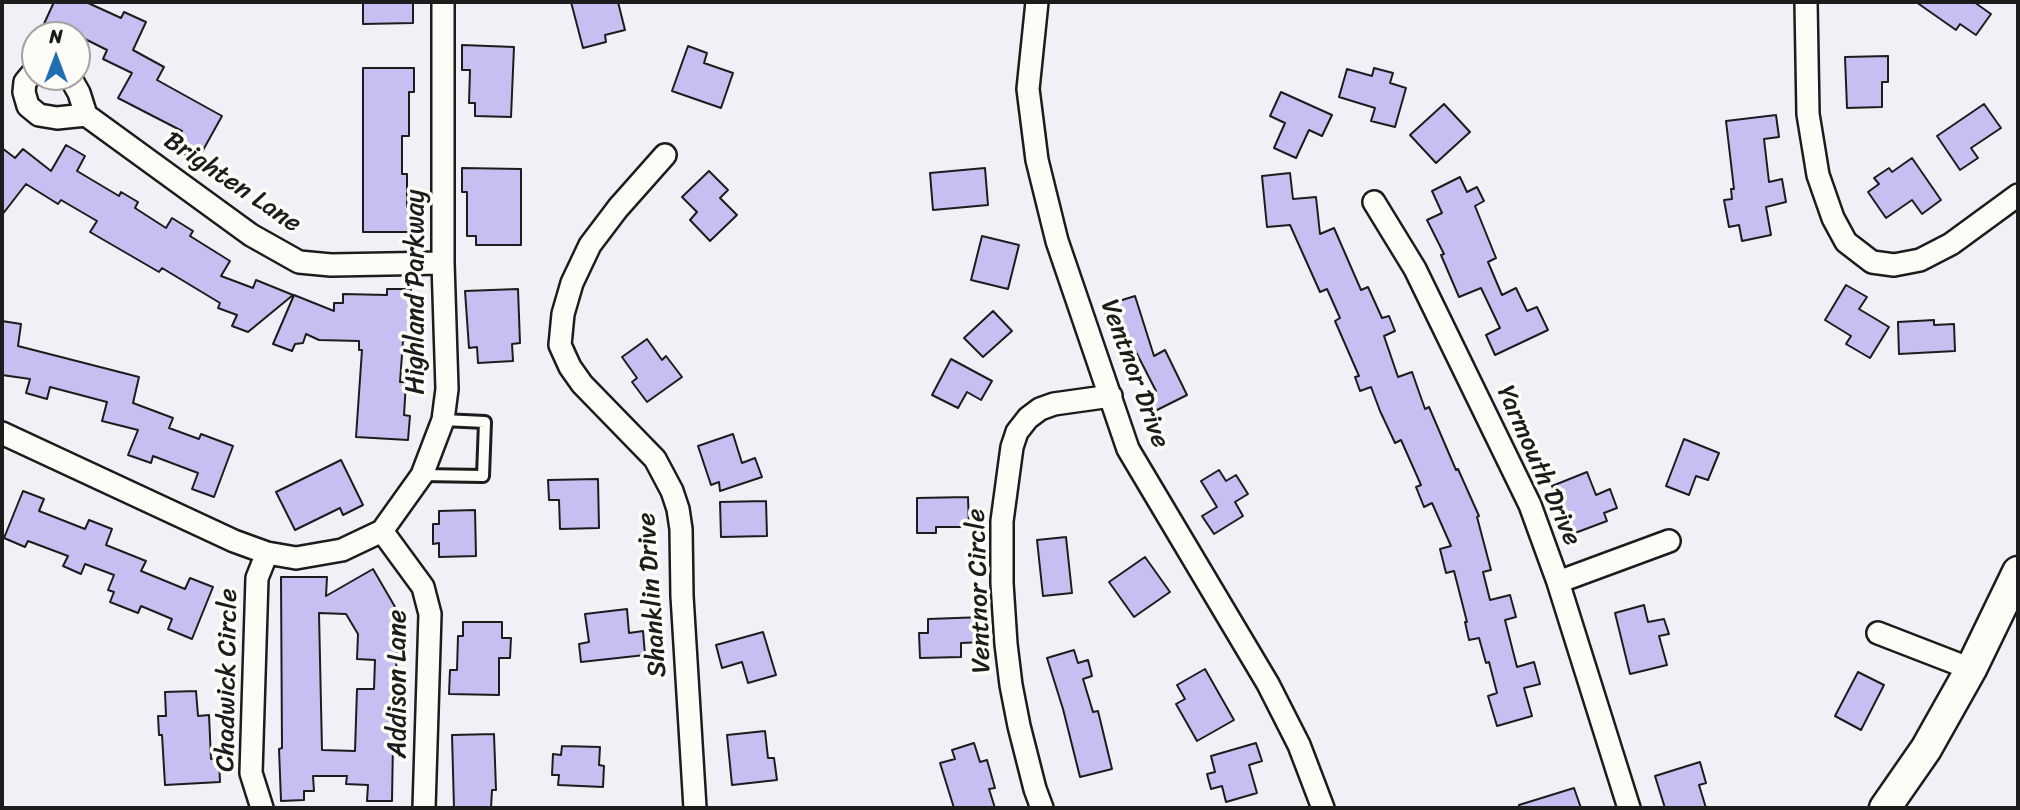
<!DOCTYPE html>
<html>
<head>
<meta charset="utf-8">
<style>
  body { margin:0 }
  #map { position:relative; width:2020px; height:810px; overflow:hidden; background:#f2f0f6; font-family:Sriracha,sans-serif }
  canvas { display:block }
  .frame { position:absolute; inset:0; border:4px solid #1c1c1c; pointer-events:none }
  .north { position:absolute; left:21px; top:21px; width:70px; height:70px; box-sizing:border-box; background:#fdfcf7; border:2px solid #a3a29f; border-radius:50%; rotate:0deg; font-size:19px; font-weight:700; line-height:28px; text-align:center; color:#1c1c1c }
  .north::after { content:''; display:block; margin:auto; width:24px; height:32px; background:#1f6fb2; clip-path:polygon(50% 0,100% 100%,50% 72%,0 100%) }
</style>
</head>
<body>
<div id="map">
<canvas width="2020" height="810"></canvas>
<div class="frame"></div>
<div class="north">N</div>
</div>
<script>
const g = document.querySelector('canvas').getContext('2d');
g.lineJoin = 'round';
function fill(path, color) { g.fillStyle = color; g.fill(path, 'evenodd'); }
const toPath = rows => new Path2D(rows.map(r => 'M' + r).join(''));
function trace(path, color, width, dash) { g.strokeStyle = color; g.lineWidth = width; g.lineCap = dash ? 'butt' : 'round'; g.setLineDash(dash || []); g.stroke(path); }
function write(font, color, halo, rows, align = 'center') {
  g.font = font + ' Sriracha,sans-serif'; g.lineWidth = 7; g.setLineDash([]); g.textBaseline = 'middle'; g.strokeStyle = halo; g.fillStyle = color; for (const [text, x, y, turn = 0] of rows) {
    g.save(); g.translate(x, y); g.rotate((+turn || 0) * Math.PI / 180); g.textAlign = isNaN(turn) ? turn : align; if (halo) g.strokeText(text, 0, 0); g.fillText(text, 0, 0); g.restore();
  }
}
const building = toPath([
  [54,2,86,2,121,18,124,12,146,22,133,50,164,67,157,80,222,116,197,161,173,148,182,131,118,98,132,73,103,59,107,50,77,35,65,30,63,35,43,26,54,2],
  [363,2,413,2,413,23,363,24,363,2],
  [571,2,618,2,625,30,605,35,606,42,583,48,571,2],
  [1916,2,1974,2,1991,14,1976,35,1960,24,1956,30,1916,2],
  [462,45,514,47,511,117,475,116,475,103,469,103,470,70,462,70,462,45],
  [688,46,707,53,704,63,733,73,721,108,672,91,688,46],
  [1888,56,1888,82,1882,82,1882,107,1847,108,1845,57,1888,56],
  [363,68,414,68,414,92,409,92,409,136,402,136,402,174,407,174,407,207,414,207,414,232,363,232,363,68],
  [1374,68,1393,73,1390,83,1406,88,1395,127,1371,121,1375,108,1339,97,1347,69,1372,76,1374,68],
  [1281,92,1332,115,1322,136,1309,130,1296,158,1274,148,1285,123,1270,116,1281,92],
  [1444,104,1470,132,1436,163,1410,135,1444,104],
  [1984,104,2001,128,1971,148,1978,158,1960,170,1937,136,1984,104],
  [1776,115,1779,137,1764,139,1769,182,1782,179,1786,202,1766,207,1771,235,1742,241,1739,225,1729,227,1724,200,1732,199,1731,189,1734,189,1726,121,1776,115],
  [66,145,85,156,77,171,119,196,121,192,138,202,135,208,166,228,172,218,193,231,190,236,230,261,221,276,253,288,256,280,293,295,248,332,232,326,237,315,218,308,220,303,162,268,159,272,90,232,97,221,61,200,58,204,26,184,2,215,2,148,15,158,23,149,51,171,66,145],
  [1912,158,1941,200,1922,214,1912,200,1886,218,1868,192,1879,184,1874,178,1889,168,1892,172,1912,158],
  [462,168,521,169,521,245,476,245,476,236,467,236,467,192,462,192,462,168],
  [985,168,988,205,933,210,930,173,985,168],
  [709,171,728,190,720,198,737,215,710,241,690,220,697,212,682,197,709,171],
  [1290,173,1293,199,1316,197,1320,234,1334,228,1361,290,1368,287,1382,318,1389,316,1395,331,1384,336,1398,377,1412,372,1425,409,1429,407,1456,470,1458,469,1479,516,1477,517,1491,570,1483,572,1490,600,1510,595,1516,617,1505,620,1517,667,1534,662,1540,684,1524,688,1532,716,1497,726,1488,696,1497,693,1489,662,1486,663,1479,638,1469,640,1465,622,1467,622,1454,571,1446,573,1440,549,1451,546,1432,503,1424,507,1416,487,1421,485,1401,440,1395,443,1380,411,1371,387,1360,391,1355,377,1359,376,1335,321,1340,318,1327,289,1320,292,1290,225,1267,227,1262,176,1290,173],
  [1460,177,1467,192,1477,187,1484,201,1475,206,1496,258,1488,262,1502,295,1516,288,1527,311,1537,307,1548,330,1495,355,1486,335,1500,328,1481,288,1459,297,1441,255,1444,254,1427,220,1442,213,1432,191,1460,177],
  [982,236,1019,245,1008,289,971,280,982,236],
  [1846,285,1867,297,1859,309,1889,327,1870,358,1846,344,1851,336,1825,320,1846,285],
  [387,289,411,289,410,341,403,341,400,382,406,382,404,415,410,416,408,440,356,437,362,350,359,350,359,341,319,340,306,334,303,343,295,344,292,351,273,344,294,295,334,311,334,303,343,303,343,294,387,295,387,289],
  [518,289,520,343,512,344,513,361,478,363,477,347,469,348,465,291,518,289],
  [1135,296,1154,356,1165,350,1187,395,1151,413,1143,397,1156,391,1135,350,1119,355,1103,306,1135,296],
  [993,311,1012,331,983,357,964,338,993,311],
  [1934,320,1934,325,1954,324,1955,351,1899,354,1898,322,1934,320],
  [2,321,21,324,18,346,139,377,133,403,173,418,169,428,199,439,201,434,233,446,214,497,192,489,198,473,153,456,151,463,128,455,138,430,102,421,107,402,50,387,47,399,26,393,30,379,2,375,2,321],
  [647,339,662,360,666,356,682,377,647,402,632,382,637,378,622,357,647,339],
  [951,359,992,381,981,400,967,392,958,408,932,395,951,359],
  [733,434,742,463,755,458,762,477,720,491,719,482,711,485,698,446,733,434],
  [1684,439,1719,453,1708,480,1696,476,1689,495,1666,486,1684,439],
  [341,460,363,505,343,515,340,508,295,530,276,492,341,460],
  [1219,470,1226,481,1236,475,1248,494,1235,502,1243,516,1214,534,1202,516,1217,507,1201,481,1219,470],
  [1587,472,1596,495,1610,489,1617,508,1604,513,1607,521,1567,536,1560,517,1564,516,1552,486,1587,472],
  [598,479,599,528,560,529,559,500,549,500,548,480,598,479],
  [23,491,44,499,39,511,85,529,89,520,112,529,106,545,146,561,141,571,185,589,190,578,213,587,192,639,168,629,172,619,141,606,138,613,110,602,114,592,108,590,114,575,85,564,81,574,63,566,68,556,28,541,25,547,4,538,23,491],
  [968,497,969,527,936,527,936,533,917,533,917,498,968,497],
  [766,501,767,536,721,537,720,502,766,501],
  [475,510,476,556,439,557,439,543,433,544,433,524,439,524,439,511,475,510],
  [1066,537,1072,593,1043,596,1037,540,1066,537],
  [1145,557,1170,592,1134,617,1109,582,1145,557],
  [373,569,398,612,395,705,399,705,398,742,393,742,392,801,367,801,368,785,346,784,347,776,313,776,314,791,304,791,304,800,281,801,279,749,282,748,281,577,327,577,326,596,373,569],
  [319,613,346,614,358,634,357,659,375,660,374,689,357,689,355,751,322,750,319,613],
  [1644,605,1648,622,1664,619,1669,634,1659,636,1667,665,1630,674,1615,613,1644,605],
  [627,609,629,633,643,631,645,655,581,662,579,644,589,642,585,614,627,609],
  [984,617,984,642,961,643,961,657,920,658,919,633,928,633,928,619,984,617],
  [463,622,502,622,502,638,511,638,510,658,499,658,499,695,449,694,450,670,457,670,458,636,463,636,463,622],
  [763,632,776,675,748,683,742,662,722,668,716,645,763,632],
  [1074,650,1078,663,1088,660,1092,676,1083,679,1093,712,1098,711,1112,769,1080,777,1063,709,1047,658,1074,650],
  [1205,669,1234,720,1197,741,1176,704,1185,699,1177,685,1205,669],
  [1858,672,1884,685,1861,730,1835,716,1858,672],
  [196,691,198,716,209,715,211,759,219,759,220,782,165,785,162,735,159,735,158,716,166,716,165,692,196,691],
  [765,731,768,758,774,758,777,780,732,785,727,735,765,731],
  [494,734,496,790,492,790,491,808,454,808,452,735,494,734],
  [974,743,980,762,987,760,995,788,989,789,995,808,954,808,940,763,955,759,952,750,974,743],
  [1256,743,1262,761,1249,765,1257,793,1226,802,1222,786,1211,789,1207,774,1215,772,1211,756,1256,743],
  [562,746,600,747,599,765,604,766,603,787,558,785,559,775,552,775,553,754,561,755,562,746],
  [1700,762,1706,783,1699,785,1706,808,1665,808,1655,776,1700,762],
  [1574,788,1581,808,1519,808,1519,805,1574,788]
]);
fill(building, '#c7bff1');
trace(building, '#1c1c1c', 2);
const service = toPath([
  [422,475,483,476,485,422,443,420]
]);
const minor = toPath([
  [1037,2,1028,89,1037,160,1057,241,1128,449,1268,684,1299,745,1323,808],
  [1806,2,1808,114,1818,175,1833,218,1846,242,1872,262,1894,265,1920,260,1951,244,2018,195],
  [35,70,25,82,24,92,28,106,39,115,57,118,86,115],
  [70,77,79,93,86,115,251,235,299,262,331,265,443,263],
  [665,155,618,208,590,245,572,283,563,314,560,345,570,367,582,384,655,459,672,491,678,509,681,529,682,596,695,808],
  [1374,202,1415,269,1530,505,1558,582,1629,808],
  [2,433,234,541,267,553,296,558,342,550,382,531,422,475,443,420,447,389,443,263,443,2],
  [382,531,423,587,430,614,424,808],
  [1558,582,1669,541],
  [1878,633,1971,669],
  [262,808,251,773,257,578,267,553],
  [1042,808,1035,789,1019,726,1011,685,1006,644,1002,583,1002,521,1012,447,1017,432,1028,418,1040,409,1054,404,1111,396]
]);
const secondary = toPath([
  [1885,808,1926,749,1971,669,2018,572]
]);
trace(service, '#1c1c1c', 16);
trace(minor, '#1c1c1c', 26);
trace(secondary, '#1c1c1c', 35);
trace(service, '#fdfcf7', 10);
trace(minor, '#fdfcf7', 21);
trace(secondary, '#fdfcf7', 30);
write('26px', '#1c1c1c', '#fdfcf7', [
  ["Brighten Lane",232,183,34],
  ["Highland Parkway",416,292,-90],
  ["Ventnor Drive",1134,374,70],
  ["Yarmouth Drive",1538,466,66],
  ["Ventnor Circle",980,591,-92],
  ["Shanklin Drive",653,595,-94],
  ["Chadwick Circle",228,680,-89],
  ["Addison Lane",398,684,-90]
]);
</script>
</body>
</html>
